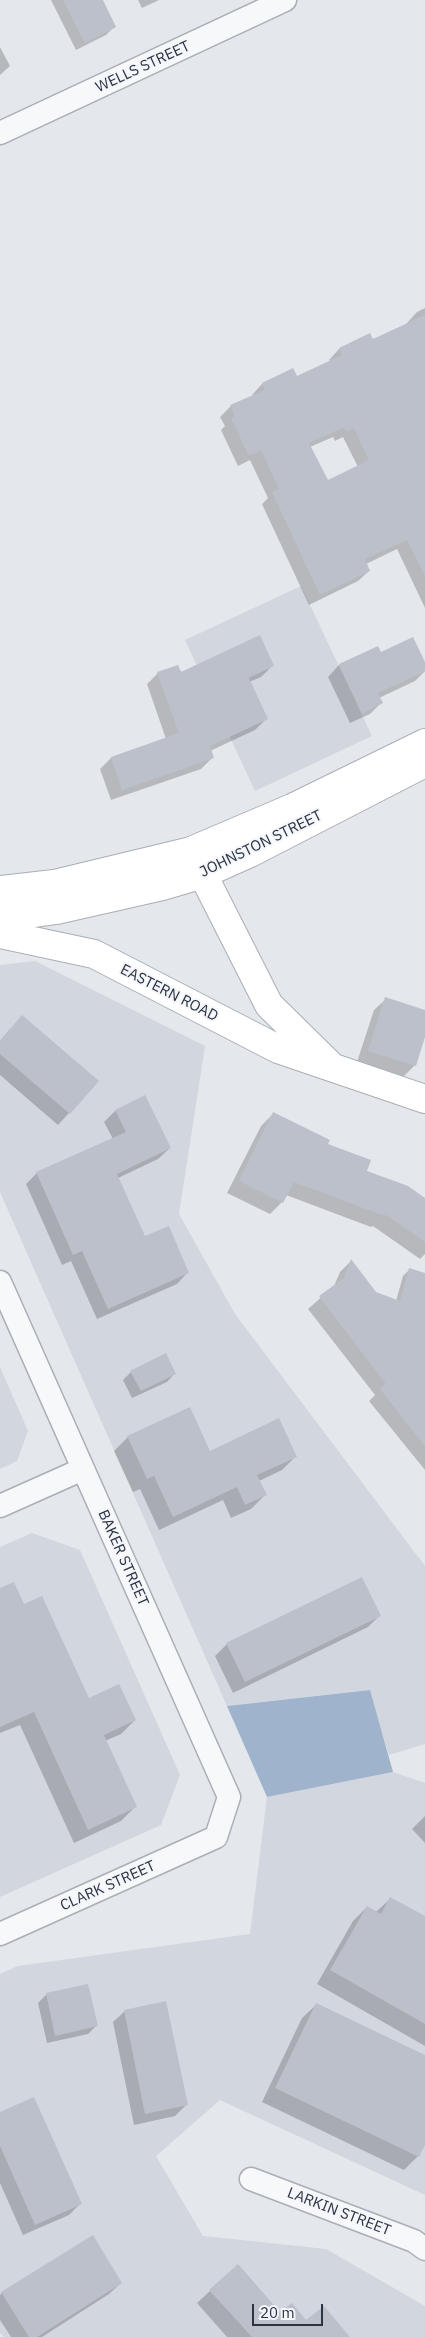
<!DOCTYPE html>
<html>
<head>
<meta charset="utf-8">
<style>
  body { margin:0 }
  #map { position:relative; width:425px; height:2337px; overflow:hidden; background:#e4e7ec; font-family:"IBM Plex Sans",sans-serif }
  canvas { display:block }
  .scale { position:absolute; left:252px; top:2304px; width:71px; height:22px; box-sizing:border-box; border:2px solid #2b3445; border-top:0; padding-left:6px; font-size:15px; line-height:18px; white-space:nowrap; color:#2b3445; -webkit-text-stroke:4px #f4f6f9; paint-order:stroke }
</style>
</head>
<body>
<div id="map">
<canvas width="425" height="2337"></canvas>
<div class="scale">20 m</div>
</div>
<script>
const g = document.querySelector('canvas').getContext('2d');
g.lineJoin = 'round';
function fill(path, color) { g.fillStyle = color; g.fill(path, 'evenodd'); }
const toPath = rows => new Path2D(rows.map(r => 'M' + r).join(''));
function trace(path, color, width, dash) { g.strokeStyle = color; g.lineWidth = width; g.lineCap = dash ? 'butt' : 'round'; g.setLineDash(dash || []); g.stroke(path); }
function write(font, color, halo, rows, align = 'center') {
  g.font = font + ' "IBM Plex Sans",sans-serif'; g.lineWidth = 4; g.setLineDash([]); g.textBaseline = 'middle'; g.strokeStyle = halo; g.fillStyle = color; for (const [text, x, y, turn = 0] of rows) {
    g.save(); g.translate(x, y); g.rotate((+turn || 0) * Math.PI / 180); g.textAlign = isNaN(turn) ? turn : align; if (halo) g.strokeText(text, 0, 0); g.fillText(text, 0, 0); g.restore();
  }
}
fill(toPath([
  [301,586,372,736,255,791,185,640],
  [35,961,205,1046,179,1214,235,1314,425,1566,425,1744,389,1755,369,1690,227,1706,0,1192,0,965],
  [0,1367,28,1431,17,1461,0,1469],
  [32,1533,80,1550,180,1775,161,1825,0,1897,0,1547],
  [393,1772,425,1783,425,2195,220,2100,156,2156,203,2236,326,2249,425,2306,425,2337,4,2337,0,2333,0,1974,18,1966,250,1934,267,1797]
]), '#d2d6de');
fill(toPath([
  [370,1690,393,1772,267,1797,227,1706]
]), '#9fb4cc');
fill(toPath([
  [51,0,101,0,115,26,106,35,76,50],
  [138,0,159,0,142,8],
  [0,47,10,66,0,75],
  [425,308,425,608,397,549,366,564,369,571,358,581,309,605,262,504,268,498,250,460,238,466,221,430,225,426,220,417,231,406,253,396,252,395,262,384,293,370,296,377,330,361,329,360,339,349,370,335,372,341,407,324,407,323,417,312],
  [333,437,335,441,343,437,358,467,327,482,310,447],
  [377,647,381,654,425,665,425,671,415,681,379,698,381,703,370,714,350,723,328,677,339,665],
  [272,666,261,677,249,682,266,719,255,730,210,751,212,758,201,769,111,800,100,769,111,758,166,739,147,684,158,673],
  [386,999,425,1011,425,1033,415,1065,403,1077,357,1062,374,1010],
  [10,1029,69,1113,58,1125,0,1075,0,1041],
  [144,1097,170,1148,158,1159,118,1178,144,1238,188,1272,177,1284,97,1319,71,1261,62,1265,26,1184,37,1173,113,1139,104,1122,115,1111],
  [273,1114,327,1145,365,1172,425,1199,425,1254,420,1259,373,1226,371,1227,286,1195,282,1202,270,1214,227,1193,261,1126],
  [351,1261,375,1293,396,1301,403,1276,409,1270,425,1275,425,1470,369,1401,375,1395,308,1309,334,1286,340,1272],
  [131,1372,175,1373,167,1382,132,1398,123,1380],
  [128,1437,210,1452,296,1456,282,1470,259,1481,265,1495,251,1509,231,1518,223,1500,159,1530,140,1489,133,1492,114,1451],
  [0,1589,23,1606,88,1700,135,1720,121,1734,105,1741,135,1807,121,1821,74,1843,20,1725,0,1733],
  [380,1615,368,1627,233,1693,215,1656,227,1644],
  [425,1816,425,1843,412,1829],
  [391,1898,425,1918,425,2046,317,1984,353,1921,367,1907,376,1912],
  [87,1985,97,2025,88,2034,47,2043,38,2003,46,1995],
  [316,2005,425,2056,425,2142,418,2156,404,2170,262,2102,302,2018],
  [125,2011,186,2105,175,2116,134,2125,113,2022],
  [0,2114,80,2204,69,2215,23,2235,0,2183],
  [121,2283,109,2294,42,2337,11,2337,0,2320,0,2295,2,2293],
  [210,2291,306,2322,348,2337,227,2337,197,2303]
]), '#0003');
fill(toPath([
  [63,0,103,0,116,27,85,43],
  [425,315,425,576,407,540,365,559,370,571,320,595,272,492,279,489,261,450,249,456,231,418,235,416,230,405,265,390,262,383,293,368,297,376,342,355,339,348,370,333,373,339],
  [344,427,346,432,354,428,369,460,328,480,309,443],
  [260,635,274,666,249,678,268,719,210,746,214,758,122,790,111,757,179,733,157,672,178,665,181,672],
  [413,637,425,662,425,671,378,693,383,703,362,713,339,664,378,646,381,652],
  [385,997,425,1010,425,1037,416,1066,368,1051],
  [22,1015,99,1081,70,1114,0,1054,0,1041],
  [145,1095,171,1148,117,1174,145,1236,169,1226,189,1273,108,1309,82,1251,73,1255,36,1172,126,1132,115,1110],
  [273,1112,330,1140,328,1144,371,1160,367,1171,408,1186,425,1198,425,1242,385,1214,385,1216,294,1182,283,1203,239,1181],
  [351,1259,376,1292,400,1301,409,1268,425,1273,425,1446,380,1389,386,1384,319,1296,344,1278],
  [166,1353,176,1374,141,1391,130,1371],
  [190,1407,210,1451,279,1418,297,1457,257,1475,267,1495,245,1505,237,1487,173,1517,154,1476,147,1479,127,1436],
  [362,1577,381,1616,245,1682,226,1643],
  [14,1582,24,1604,42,1596,89,1698,119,1684,136,1720,104,1735,137,1807,88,1830,34,1712,0,1727,0,1588],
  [390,1897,425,1916,425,2024,330,1970,367,1906,381,1914],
  [88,1984,98,2026,55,2036,46,1993],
  [166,2001,188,2105,145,2114,124,2010],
  [316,2003,425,2055,425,2145,419,2157,275,2088],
  [34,2097,82,2204,35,2225,0,2146,0,2112],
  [93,2235,122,2283,37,2337,29,2337,1,2292],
  [238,2264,280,2312,292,2303,306,2320,324,2306,350,2337,252,2337,209,2290]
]), '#bbc0ca');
const street = toPath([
  [0,133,285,0],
  [0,1282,229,1797,216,1837,0,1934],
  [0,1506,83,1469],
  [251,2179,414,2241,425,2249]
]);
const secondary = toPath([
  [195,859,269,1005,328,1063],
  [0,890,54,884,191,851,292,808,425,743],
  [0,918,56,910,162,886,203,874,250,853,425,763],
  [0,934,94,954,278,1049,425,1099]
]);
trace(street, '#a9aeb7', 25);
trace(secondary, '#a9aeb7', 30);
trace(street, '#f7f8fa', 22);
trace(secondary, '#fff', 28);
write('15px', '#2b3445', '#f4f6f9', [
  ["WELLS STREET",143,67,-25],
  ["JOHNSTON STREET",261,844,-26],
  ["EASTERN ROAD",169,993,27],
  ["BAKER STREET",123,1558,66],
  ["CLARK STREET",108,1886,-24],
  ["LARKIN STREET",339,2212,21]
]);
</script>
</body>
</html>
